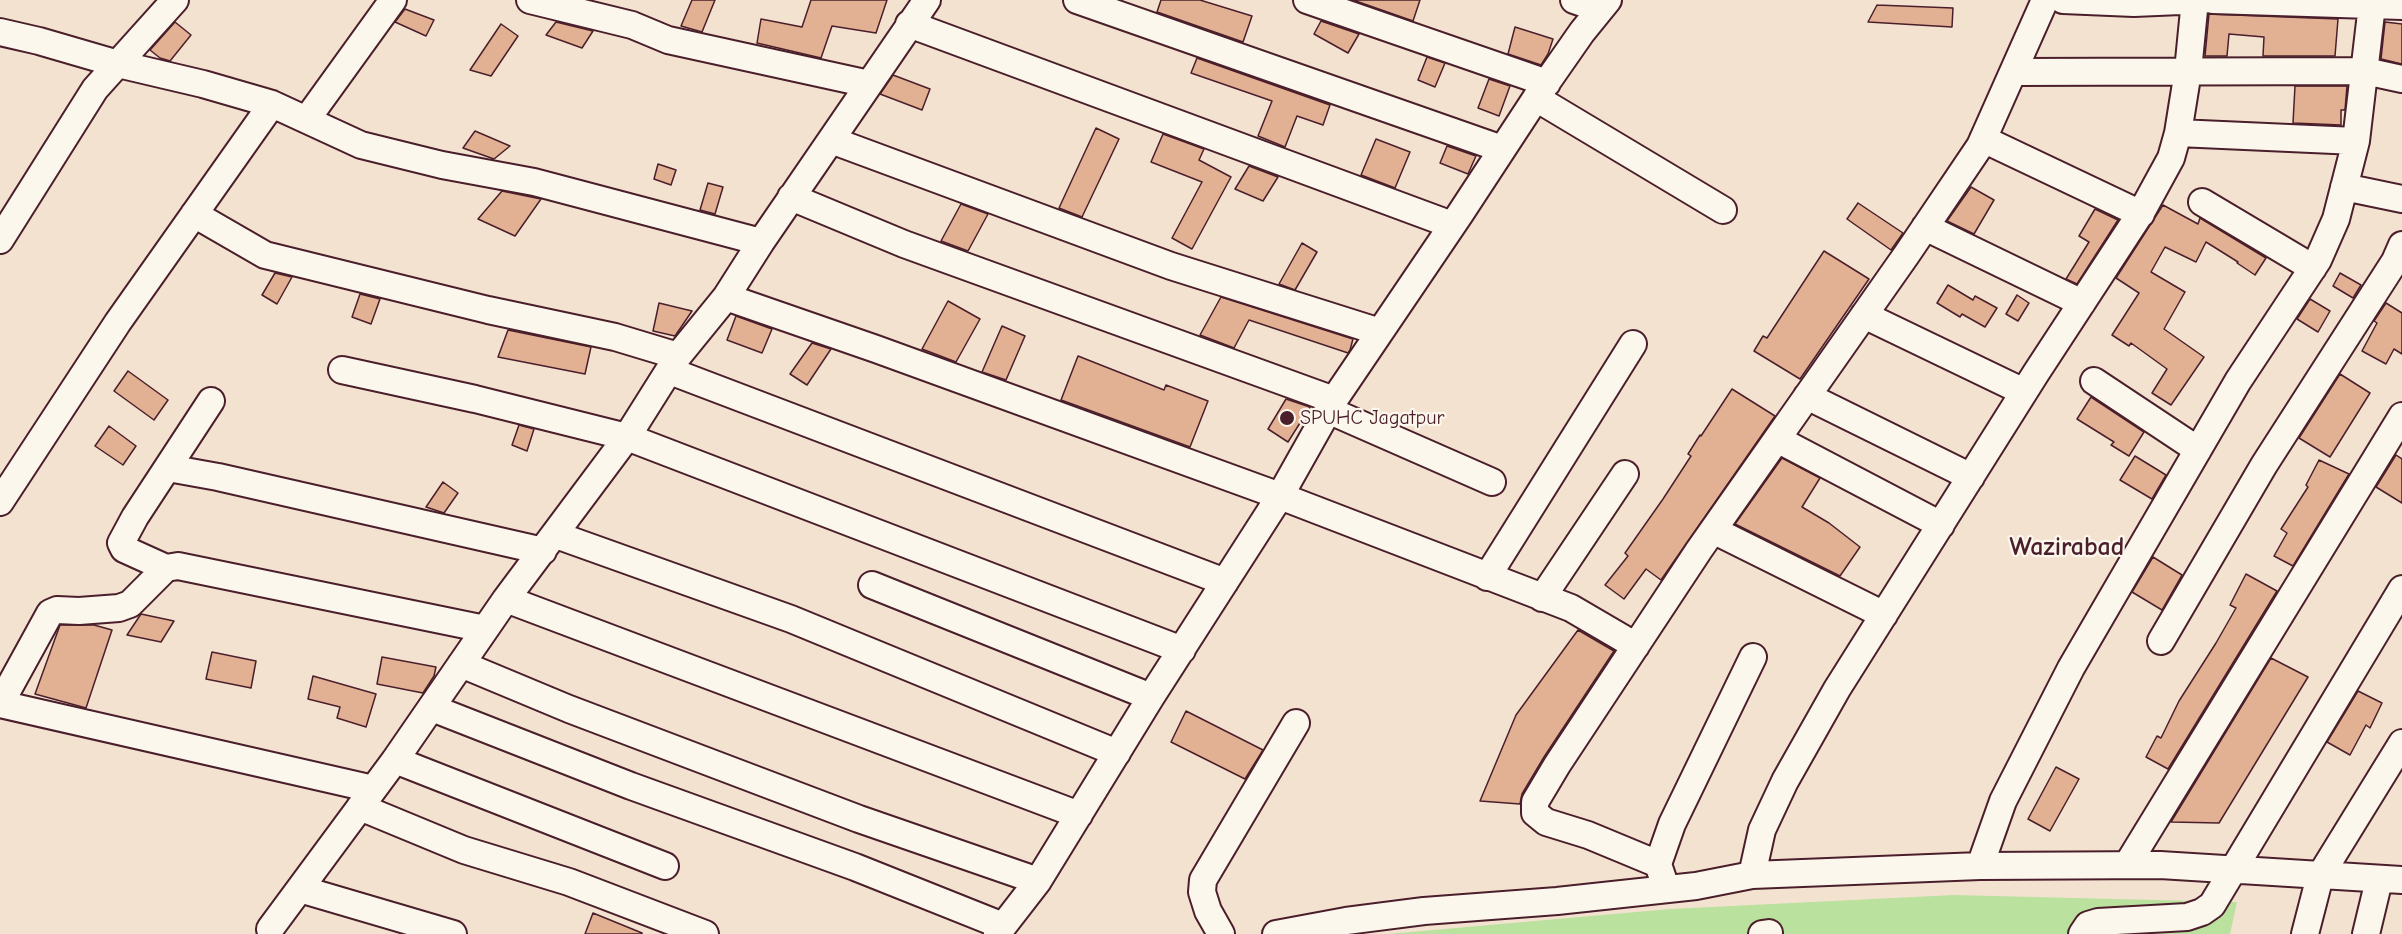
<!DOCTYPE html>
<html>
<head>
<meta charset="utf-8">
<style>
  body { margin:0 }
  canvas { display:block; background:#f4e2d1 }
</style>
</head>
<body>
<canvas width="2402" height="934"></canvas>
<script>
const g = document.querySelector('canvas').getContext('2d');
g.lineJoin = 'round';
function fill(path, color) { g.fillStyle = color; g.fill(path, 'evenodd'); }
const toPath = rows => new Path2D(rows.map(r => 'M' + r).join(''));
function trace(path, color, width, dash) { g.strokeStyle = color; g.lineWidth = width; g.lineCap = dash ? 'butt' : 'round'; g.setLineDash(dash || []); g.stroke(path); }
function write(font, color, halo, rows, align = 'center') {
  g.font = font + ' "Comic Neue",sans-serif'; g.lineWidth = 4.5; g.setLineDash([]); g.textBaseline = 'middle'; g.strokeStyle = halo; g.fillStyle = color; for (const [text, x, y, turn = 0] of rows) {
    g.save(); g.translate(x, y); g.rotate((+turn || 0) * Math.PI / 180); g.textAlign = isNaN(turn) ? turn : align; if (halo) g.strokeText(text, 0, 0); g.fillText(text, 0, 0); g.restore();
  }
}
fill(toPath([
  [1954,895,2237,902,2230,934,1388,934,1670,909]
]), '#bae29e');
const building = toPath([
  [692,0,715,0,702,32,681,26,692,0],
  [811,0,887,0,876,33,832,26,821,58,757,43,761,19,802,27,811,0],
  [1161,0,1200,0,1252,16,1243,42,1157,12,1161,0],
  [1353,0,1420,0,1413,21,1353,0],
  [1877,5,1953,8,1952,27,1868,22,1877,5],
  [405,9,434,20,426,36,395,22,405,9],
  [2209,14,2338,19,2335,56,2263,56,2264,37,2229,34,2227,56,2205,56,2209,14],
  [1321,21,1359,34,1348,53,1314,34,1321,21],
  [175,22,191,35,170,61,160,58,150,50,175,22],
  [556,22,593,31,582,48,546,35,556,22],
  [2385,22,2402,24,2402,64,2381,59,2385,22],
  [501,24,518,36,491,76,470,70,501,24],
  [1515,27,1553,39,1548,54,1541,65,1508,54,1515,27],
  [1427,57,1445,63,1435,87,1418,80,1427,57],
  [1197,58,1330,105,1323,125,1297,116,1285,147,1258,136,1272,101,1191,73,1197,58],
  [893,75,930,89,922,110,880,94,893,75],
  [1489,79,1510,86,1499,116,1478,108,1489,79],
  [2295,86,2347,86,2345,110,2341,110,2341,125,2293,123,2295,86],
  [1096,128,1119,139,1082,217,1059,208,1096,128],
  [475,131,510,146,494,159,463,148,475,131],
  [1163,134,1204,149,1199,160,1231,177,1192,249,1172,238,1202,182,1151,162,1163,134],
  [1376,139,1410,152,1395,188,1361,175,1376,139],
  [1447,146,1476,156,1468,174,1440,163,1447,146],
  [658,164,676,170,671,185,654,179,658,164],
  [1249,166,1278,177,1263,201,1235,189,1249,166],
  [708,183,723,187,715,214,700,210,708,183],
  [1971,187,1994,200,1974,234,1947,221,1971,187],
  [502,191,541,199,515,236,478,219,502,191],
  [1858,203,1903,233,1891,250,1847,219,1858,203],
  [961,204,988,214,968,251,941,241,961,204],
  [2163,205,2198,224,2200,218,2266,258,2255,275,2237,263,2238,262,2206,242,2196,262,2165,247,2151,272,2185,292,2164,329,2204,357,2171,405,2152,393,2167,369,2131,343,2129,346,2112,335,2139,293,2116,278,2163,205],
  [2095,209,2118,220,2077,284,2066,279,2089,242,2079,236,2095,209],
  [1302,243,1317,252,1295,290,1279,284,1302,243],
  [1824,251,1869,279,1800,379,1754,351,1763,336,1767,338,1824,251],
  [275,273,292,277,277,304,262,295,275,273],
  [2340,273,2361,285,2353,298,2333,286,2340,273],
  [1948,285,1973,300,1975,296,1997,308,1985,327,1962,314,1960,317,1937,303,1948,285],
  [360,294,380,299,371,324,352,317,360,294],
  [2017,295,2029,303,2018,321,2006,314,2017,295],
  [1221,297,1353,339,1350,350,1348,353,1249,320,1234,348,1200,335,1221,297],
  [2310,299,2330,311,2318,332,2297,319,2310,299],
  [948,301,980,319,956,362,922,349,948,301],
  [659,303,692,311,675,336,653,331,659,303],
  [2386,303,2402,313,2402,354,2394,349,2386,364,2362,351,2377,323,2374,321,2386,303],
  [736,316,772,329,762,353,727,340,736,316],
  [1002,326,1025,336,1006,380,982,372,1002,326],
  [508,330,591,347,585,374,498,357,508,330],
  [812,343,831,349,807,385,790,374,812,343],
  [1078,356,1164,390,1166,385,1208,401,1190,447,1061,400,1078,356],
  [128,371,168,400,154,420,114,391,128,371],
  [2340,374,2370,393,2330,457,2299,438,2340,374],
  [1732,389,1775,416,1661,580,1646,569,1624,599,1605,585,1628,556,1625,553,1663,499,1691,456,1688,454,1700,435,1701,436,1732,389],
  [2091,397,2144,432,2129,456,2111,445,2114,442,2077,419,2091,397],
  [1286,399,1310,407,1288,442,1268,429,1286,399],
  [519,425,534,429,527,451,512,445,519,425],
  [109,426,136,446,123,465,95,446,109,426],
  [2396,455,2402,459,2402,503,2376,487,2396,455],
  [2135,456,2166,475,2152,499,2120,480,2135,456],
  [1782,458,1820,478,1802,507,1829,523,1860,547,1840,576,1735,524,1782,458],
  [2319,460,2349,474,2293,566,2274,556,2287,533,2281,529,2308,487,2306,485,2319,460],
  [443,482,458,493,444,513,426,507,443,482],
  [2153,557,2182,575,2162,610,2132,592,2153,557],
  [2246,574,2277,591,2168,769,2146,757,2157,736,2161,738,2179,701,2216,643,2236,608,2230,605,2246,574],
  [141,614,174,621,161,642,127,635,141,614],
  [60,625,94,625,112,630,86,708,35,694,60,625],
  [1578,630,1614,651,1544,757,1522,794,1520,804,1480,801,1516,715,1578,630],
  [212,652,256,661,251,688,206,679,212,652],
  [382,657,436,667,434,676,423,693,377,684,382,657],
  [2271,658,2308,677,2219,823,2171,822,2271,658],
  [313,676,376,694,366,727,337,718,340,707,308,699,313,676],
  [2358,691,2382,703,2370,728,2366,725,2350,755,2327,742,2358,691],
  [1186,711,1263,750,1245,779,1171,742,1186,711],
  [2056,767,2079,779,2050,831,2028,819,2056,767],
  [593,913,642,933,642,934,585,934,593,913]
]);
fill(building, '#e2b093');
trace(building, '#4a1f2b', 1.5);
const minor = toPath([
  [530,0,632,25,668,40,869,84],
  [1077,0,1502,149],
  [1307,0,1547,83],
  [1574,0,1600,9],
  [2063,0,2134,3,2204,0],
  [2213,0,2402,6],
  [909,24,1452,225],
  [0,32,39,41,118,64,203,84,272,104,361,145,442,165,534,182,761,242],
  [2014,72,2365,71,2402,79],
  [1536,98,1723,210],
  [307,119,393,0],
  [2178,133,2356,141],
  [1983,139,2141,214],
  [831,140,1171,266,1380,332],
  [2344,187,2402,199],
  [791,197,904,244,1334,400],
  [2202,202,2313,268],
  [194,214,265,255,488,310,615,337,678,356],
  [1925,227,2082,303],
  [0,240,95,89,175,0],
  [726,297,876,349,1280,496,1571,608,1636,646],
  [1864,315,2024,392],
  [342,370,475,399,627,437,1182,650],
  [670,371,1225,582],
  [2094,381,2198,450],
  [1807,396,1971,477],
  [1328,410,1492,482],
  [1777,439,1941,525],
  [168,468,218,477,543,551],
  [0,502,118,322,272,104],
  [1713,530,1884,615],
  [556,535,791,619,1117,753],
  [166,568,124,549,121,543,135,517,211,401],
  [1487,577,1633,344],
  [872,585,1151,697],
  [1542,598,1625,474],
  [506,599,1079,815],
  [2161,641,2264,465,2395,261,2402,245],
  [461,664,569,709,859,819,1038,881],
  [0,704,50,613,57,610,79,611,119,608,130,604,166,568,178,566,485,629],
  [0,704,373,789],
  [432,708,631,786,855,867,1003,926],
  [395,760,665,866],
  [360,807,464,850,569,882,705,934],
  [1658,864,1588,835,1546,822,1535,813,1535,802,1557,765,1699,550,1907,254,1980,146,2045,0],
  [2127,865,2402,416],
  [1980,866,2003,801,2071,668,2238,381,2318,260,2336,219,2356,141,2372,5],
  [1752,875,1762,830,1785,781,1837,689,2036,373,2142,211,2171,158,2178,133,2188,71,2195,0],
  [1663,879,1658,864,1672,824,1753,657],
  [300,889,453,934],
  [270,929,395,760,506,599,627,437,678,356,726,297,761,242,927,0],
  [997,934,1038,881,1151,697,1280,496,1334,400,1460,214,1536,98,1582,32,1608,0],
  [1221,934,1208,911,1202,892,1203,880,1296,723],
  [1276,934,1346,921,1424,911,1557,901,1696,886,1752,875,1980,866,2160,865,2402,880],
  [1762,934,1769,933],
  [2082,934,2088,925,2098,922,2187,917,2202,912,2212,905,2402,589],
  [2305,934,2320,876,2402,743],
  [2366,934,2379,880]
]);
trace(minor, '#4a1f2b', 30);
trace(minor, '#fbf7ec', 26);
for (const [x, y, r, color] of [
  [1287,418,8,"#4a1f2b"]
]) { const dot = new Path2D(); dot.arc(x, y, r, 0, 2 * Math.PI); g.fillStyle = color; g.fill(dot); trace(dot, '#fbf7ec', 2); }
write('20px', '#4a1f2b', '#fbf7ec', [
  ["SPUHC Jagatpur",1300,418]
], 'left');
write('bold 26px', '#4a1f2b', '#fbf7ec', [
  ["Wazirabad",2067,548]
]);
</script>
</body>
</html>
